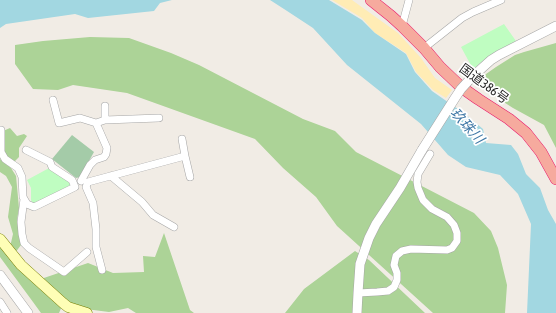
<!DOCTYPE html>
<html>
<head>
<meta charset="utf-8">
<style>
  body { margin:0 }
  canvas { display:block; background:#f1ece5 }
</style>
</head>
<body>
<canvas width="556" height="313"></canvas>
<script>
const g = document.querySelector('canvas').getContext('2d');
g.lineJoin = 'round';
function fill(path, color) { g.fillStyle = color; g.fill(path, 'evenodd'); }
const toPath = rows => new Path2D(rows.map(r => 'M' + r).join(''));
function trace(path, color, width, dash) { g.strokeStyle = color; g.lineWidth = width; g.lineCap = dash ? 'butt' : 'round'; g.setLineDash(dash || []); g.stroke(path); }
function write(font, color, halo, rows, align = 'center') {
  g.font = font + ' "Asap Condensed","Noto Sans JP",sans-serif'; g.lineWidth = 3.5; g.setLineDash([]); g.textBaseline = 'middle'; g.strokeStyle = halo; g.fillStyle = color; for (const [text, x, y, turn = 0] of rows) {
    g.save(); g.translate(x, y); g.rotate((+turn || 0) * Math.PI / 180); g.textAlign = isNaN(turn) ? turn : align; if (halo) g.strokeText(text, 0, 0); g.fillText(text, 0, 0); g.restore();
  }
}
fill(toPath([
  [90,37,129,38,171,53,199,65,303,119,335,131,356,152,474,213,491,231,498,248,507,285,505,313,433,313,337,226,316,197,283,168,255,139,127,93,73,85,58,90,33,89,15,64,15,45,43,41],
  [556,43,556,148,544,125,513,108,491,94,476,81,496,67,515,55,524,52],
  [10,128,17,136,24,134,27,136,19,148,19,157,13,163,6,159,3,147,3,131],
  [0,159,11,168,16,176,19,208,17,220,21,245,15,253,10,247,13,234,8,217,12,187,6,176,0,172],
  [164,233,190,310,194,313,136,313,128,308,109,312,62,306,59,313,41,313,33,302,0,257,0,242,35,281,88,263,113,273,144,272,143,256,155,257],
  [355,251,369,260,425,313,285,313,304,289]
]), '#acd397');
fill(toPath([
  [332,0,352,0,398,33,421,58,435,78,452,90,446,98,433,90,416,72,406,53,375,33,362,18]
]), '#ffecb5');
fill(toPath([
  [72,135,94,152,80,177,76,178,52,159]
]), '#a4cba8');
fill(toPath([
  [504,24,516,41,492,54,473,69,461,47],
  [51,167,70,180,73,186,34,206,31,200,31,188,27,180]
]), '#bffdc1');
fill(toPath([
  [0,0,172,0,160,3,154,11,88,18,75,14,6,24,0,28],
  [270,0,329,0,362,20,375,33,406,54,415,72,432,91,465,114,483,129,486,143,511,145,518,154,526,174,540,188,548,210,556,224,556,313,527,313,531,224,518,194,500,175,466,167,448,155,421,124,347,65,313,28,284,9]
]), '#a2d7e1');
const minor = toPath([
  [402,26,409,0],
  [424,48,462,18,473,12,501,0],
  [53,100,59,123,80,118,96,123,107,148,106,154,104,157,95,160,90,165,81,181],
  [105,106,105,120],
  [96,123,105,120,159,118],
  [0,130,1,130,1,152,5,159,18,168,22,177,23,197,27,204,34,207,75,187,72,180,52,167,50,162,26,150],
  [182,139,185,156,190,177],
  [111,176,142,202,153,215,174,227],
  [24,199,21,222,22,234,24,243,29,248,64,272,87,252],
  [102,270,96,247,96,229,93,203,86,187,88,182,185,156],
  [358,293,377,292,388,291,394,287,397,280,397,273,394,265,396,256,402,251,411,249,447,250,452,248,457,241,457,233,454,225,447,217,432,209,423,200,418,188,417,182,418,174,430,154],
  [0,302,7,313]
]);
const tertiary = toPath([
  [472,77,491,60,499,55,556,26],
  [0,275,28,313],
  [357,313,358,293,360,264,369,238,376,224,400,188,422,150]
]);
const secondary = toPath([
  [0,239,21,265,63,303,68,307,87,313]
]);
const trunk = toPath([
  [371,0,391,16,402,26,424,48,440,67,461,87,478,99,509,119,526,133,541,152,556,179]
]);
trace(minor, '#a6a6a6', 8);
trace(tertiary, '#a6a6a6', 10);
trace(secondary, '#767d00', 11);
trace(trunk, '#e8196c', 12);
trace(minor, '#fff', 7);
trace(tertiary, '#fff', 9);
trace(secondary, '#fefeb6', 10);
trace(trunk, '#f6aa9e', 11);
const tertiaryBridge = toPath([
  [422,150,455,98,461,89,472,77]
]);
trace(tertiaryBridge, '#a6a6a6', 10, []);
trace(tertiaryBridge, '#fff', 9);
write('13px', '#1f1f1f', '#fff', [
  ["国道386号",484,84,36]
]);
write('italic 14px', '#3f78a6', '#fff', [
  ["玖珠川",467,126,48]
]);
</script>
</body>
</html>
